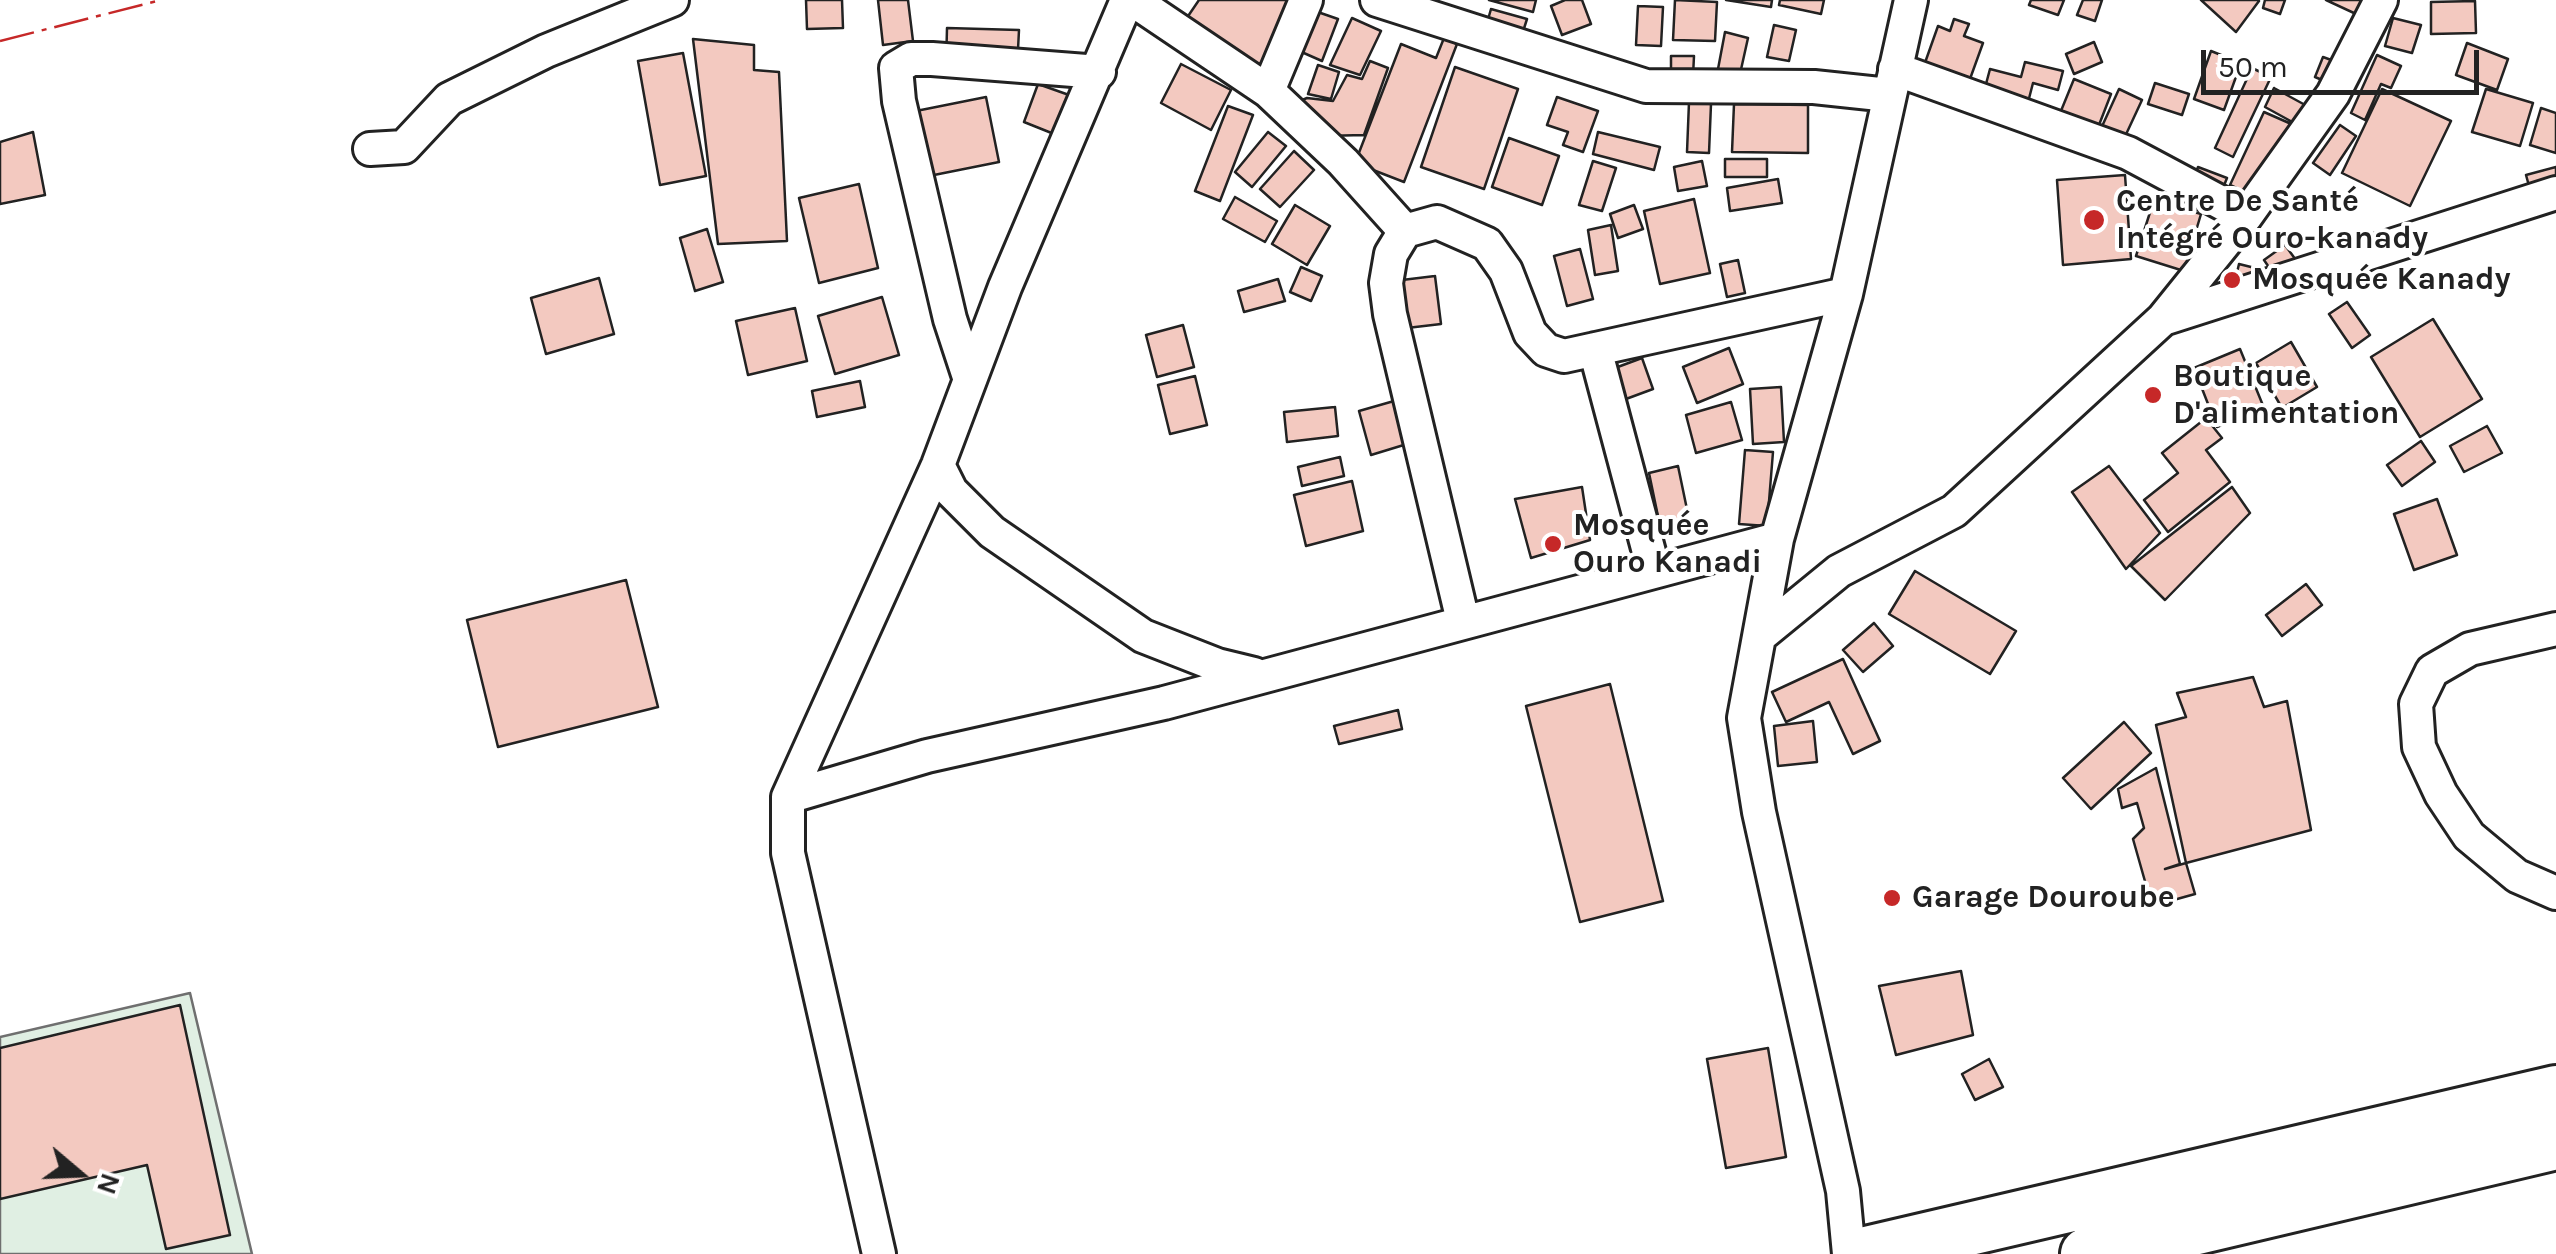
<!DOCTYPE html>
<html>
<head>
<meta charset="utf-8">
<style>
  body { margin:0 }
  #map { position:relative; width:2556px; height:1254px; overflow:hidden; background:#fff; font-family:Karla,sans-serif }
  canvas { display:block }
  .north { position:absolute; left:30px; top:1124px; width:100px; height:100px; -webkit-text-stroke:8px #fff; paint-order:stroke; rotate:109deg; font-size:28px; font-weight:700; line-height:40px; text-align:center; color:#222 }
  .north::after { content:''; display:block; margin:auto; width:35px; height:45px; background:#222; clip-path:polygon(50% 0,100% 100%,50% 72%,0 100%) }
  .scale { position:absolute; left:2201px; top:50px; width:278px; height:45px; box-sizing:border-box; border:5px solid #222; border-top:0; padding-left:12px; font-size:30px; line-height:35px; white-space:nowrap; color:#222; -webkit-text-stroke:8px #fff; paint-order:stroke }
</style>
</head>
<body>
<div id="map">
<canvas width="2556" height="1254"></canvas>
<div class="north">N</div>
<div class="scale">50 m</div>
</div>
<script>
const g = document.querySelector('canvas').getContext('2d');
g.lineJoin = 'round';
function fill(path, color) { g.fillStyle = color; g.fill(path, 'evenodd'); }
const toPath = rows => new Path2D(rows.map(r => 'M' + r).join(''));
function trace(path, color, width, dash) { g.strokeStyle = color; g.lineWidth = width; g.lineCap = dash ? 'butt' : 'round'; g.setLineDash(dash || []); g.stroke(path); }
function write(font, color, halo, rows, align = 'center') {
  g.font = font + ' Karla,sans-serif'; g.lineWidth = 8; g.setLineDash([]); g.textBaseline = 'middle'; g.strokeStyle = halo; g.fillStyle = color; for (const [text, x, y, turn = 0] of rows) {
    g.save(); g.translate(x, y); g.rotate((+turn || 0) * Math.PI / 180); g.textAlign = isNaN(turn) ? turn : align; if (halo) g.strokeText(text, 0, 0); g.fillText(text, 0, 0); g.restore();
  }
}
const green = toPath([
  [190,993,252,1254,0,1254,0,1037,190,993]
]);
fill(green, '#e0efe3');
trace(green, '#6f6f6f', 2.5);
const building = toPath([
  [806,0,842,0,843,28,807,29,806,0],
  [878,0,908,0,913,41,883,45,878,0],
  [1199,0,1296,0,1255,82,1182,25,1199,0],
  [1489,0,1536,0,1533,12,1489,0],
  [1565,0,1582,0,1591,24,1562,35,1551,6,1565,0],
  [1675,0,1717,2,1715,41,1673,40,1675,0],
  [1726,0,1772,0,1771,7,1726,0],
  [1780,0,1824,0,1821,14,1779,5,1780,0],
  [2031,0,2064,0,2058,15,2029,5,2031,0],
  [2083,0,2102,0,2095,21,2077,15,2083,0],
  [2201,0,2258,0,2259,1,2236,32,2201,0],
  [2265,0,2285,0,2280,14,2263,8,2265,0],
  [2326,0,2377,0,2369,20,2326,0],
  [2475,1,2476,33,2431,34,2431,2,2475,1],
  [1638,6,1663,7,1661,46,1636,45,1638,6],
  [1491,9,1527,19,1520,41,1485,30,1491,9],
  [1312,10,1338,19,1322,61,1297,50,1312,10],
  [1352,18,1381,31,1360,75,1330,65,1352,18],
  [2393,18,2421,25,2412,53,2385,46,2393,18],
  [1954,19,1969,24,1964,36,1983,43,1966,90,1921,74,1938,26,1950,31,1954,19],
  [1774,25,1796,30,1789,61,1767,57,1774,25],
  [947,28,1019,30,1017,69,946,67,947,28],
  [1725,32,1748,38,1740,74,1718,69,1725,32],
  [1444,38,1457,44,1404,182,1355,163,1401,44,1436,58,1444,38],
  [693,39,754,45,754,70,779,72,787,241,718,244,693,39],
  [2094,42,2102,62,2074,74,2066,54,2094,42],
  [2467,43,2508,59,2497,90,2456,75,2467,43],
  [2211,51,2241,63,2224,110,2194,99,2211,51],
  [683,53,706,176,660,185,638,61,683,53],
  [2377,55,2401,66,2391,88,2381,84,2365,120,2351,113,2377,55],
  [1671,56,1694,56,1693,76,1671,75,1671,56],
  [2323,57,2345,65,2336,86,2315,77,2323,57],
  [1370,61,1388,68,1364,135,1323,136,1290,105,1307,98,1333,101,1347,75,1362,79,1370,61],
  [2025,62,2063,71,2058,90,2033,83,2026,110,1982,99,1990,69,2021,77,2025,62],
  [1181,64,1231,90,1211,130,1161,103,1181,64],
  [1318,65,1339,72,1331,99,1308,94,1318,65],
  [1455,67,1518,89,1484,189,1421,167,1455,67],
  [2252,68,2271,77,2233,157,2215,148,2252,68],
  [2074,79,2111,94,2092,143,2054,128,2074,79],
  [2155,83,2189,94,2182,115,2148,104,2155,83],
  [1038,84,1069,95,1054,134,1024,122,1038,84],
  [2274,88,2307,106,2296,124,2265,107,2274,88],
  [2119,89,2142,100,2122,143,2099,133,2119,89],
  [2382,89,2451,121,2410,206,2342,173,2382,89],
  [2486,89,2533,103,2520,146,2472,132,2486,89],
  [986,97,999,162,924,177,911,112,986,97],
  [1557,97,1598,111,1583,152,1563,145,1568,132,1547,125,1557,97],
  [1689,102,1711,104,1709,153,1687,152,1689,102],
  [1734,104,1808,105,1808,153,1732,152,1734,104],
  [1228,106,1253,115,1220,201,1195,191,1228,106],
  [2541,108,2556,113,2556,153,2530,145,2541,108],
  [2264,112,2305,130,2271,204,2230,185,2264,112],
  [2340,125,2356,136,2330,175,2313,163,2340,125],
  [33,132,45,195,0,204,0,142,33,132],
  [1268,132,1286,146,1252,187,1235,172,1268,132],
  [1598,132,1660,147,1654,170,1593,154,1598,132],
  [1509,138,1559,156,1542,205,1492,187,1509,138],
  [1294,151,1314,170,1280,207,1260,189,1294,151],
  [1725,159,1767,159,1767,177,1725,177,1725,159],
  [1593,161,1616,168,1602,211,1579,205,1593,161],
  [1702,161,1707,186,1678,191,1674,167,1702,161],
  [2198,167,2227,178,2219,198,2190,187,2198,167],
  [2556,167,2556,197,2534,204,2526,175,2556,167],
  [2125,175,2131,259,2063,265,2057,180,2125,175],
  [1778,179,1782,203,1730,211,1727,188,1778,179],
  [859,184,878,268,819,283,799,198,859,184],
  [1235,197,1277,221,1265,242,1223,219,1235,197],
  [1694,199,1710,273,1660,284,1644,211,1694,199],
  [2154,200,2201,214,2184,271,2136,256,2154,200],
  [1295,205,1330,226,1307,265,1272,244,1295,205],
  [1634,205,1643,229,1618,238,1610,214,1634,205],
  [1611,225,1618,271,1595,275,1588,230,1611,225],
  [707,229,723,282,695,291,680,238,707,229],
  [2285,245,2301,267,2279,282,2264,260,2285,245],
  [1580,249,1593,299,1567,306,1554,256,1580,249],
  [1738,260,1745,293,1727,297,1720,264,1738,260],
  [2239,264,2263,270,2253,308,2230,302,2239,264],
  [1301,267,1322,276,1311,301,1290,292,1301,267],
  [1435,276,1441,324,1407,328,1402,280,1435,276],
  [599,278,614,334,546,354,531,298,599,278],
  [1278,279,1285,301,1244,312,1238,291,1278,279],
  [882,297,899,355,835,374,818,316,882,297],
  [2347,302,2370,335,2352,348,2329,314,2347,302],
  [795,308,807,361,748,375,736,321,795,308],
  [2433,319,2482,399,2420,437,2371,357,2433,319],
  [1183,325,1194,367,1157,377,1146,335,1183,325],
  [2291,342,2317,387,2282,408,2256,363,2291,342],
  [1729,348,1743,384,1697,403,1683,367,1729,348],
  [2240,349,2264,408,2217,427,2194,368,2240,349],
  [1642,358,1653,389,1626,399,1615,368,1642,358],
  [1195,376,1207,425,1170,434,1158,385,1195,376],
  [860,381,865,407,817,417,812,391,860,381],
  [1781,387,1784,442,1753,444,1750,389,1781,387],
  [1394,401,1407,444,1371,455,1359,411,1394,401],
  [1731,402,1742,440,1696,453,1686,415,1731,402],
  [1335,407,1338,436,1287,442,1284,412,1335,407],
  [2206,418,2222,438,2206,450,2230,482,2168,532,2144,500,2178,473,2162,453,2206,418],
  [2487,426,2502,453,2464,472,2450,446,2487,426],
  [2421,441,2435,462,2402,486,2387,465,2421,441],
  [1745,450,1773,452,1767,526,1739,524,1745,450],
  [1340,457,1344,476,1302,486,1298,467,1340,457],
  [1678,466,1689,519,1660,526,1649,473,1678,466],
  [2109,466,2160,533,2126,569,2072,492,2109,466],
  [1352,481,1363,531,1306,546,1294,495,1352,481],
  [1582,487,1590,540,1531,558,1515,499,1582,487],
  [2232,487,2250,513,2165,600,2131,566,2232,487],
  [2437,499,2457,555,2414,570,2394,514,2437,499],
  [1915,571,2016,631,1990,674,1889,614,1915,571],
  [626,580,658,707,498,747,467,620,626,580],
  [2306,584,2322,605,2282,636,2266,615,2306,584],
  [1874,623,1893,646,1863,672,1843,650,1874,623],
  [1843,659,1880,741,1853,754,1829,702,1786,722,1772,692,1843,659],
  [2253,677,2264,707,2287,701,2311,830,2186,863,2156,725,2186,717,2177,693,2253,677],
  [1610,684,1663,901,1580,922,1526,706,1610,684],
  [1398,710,1402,729,1339,744,1334,726,1398,710],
  [1813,721,1817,762,1778,766,1774,726,1813,721],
  [2124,722,2151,753,2091,809,2063,778,2124,722],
  [2156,768,2180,864,2165,869,2186,863,2195,894,2152,906,2133,839,2144,828,2137,803,2122,808,2118,789,2156,768],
  [1961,971,1973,1035,1896,1055,1879,986,1961,971],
  [180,1005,230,1235,166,1249,147,1165,0,1199,0,1048,180,1005],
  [1768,1048,1786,1157,1726,1168,1707,1059,1768,1048],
  [1989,1059,2003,1087,1975,1100,1962,1074,1989,1059]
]);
fill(building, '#f3c9c0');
trace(building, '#222', 2.5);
const street = toPath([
  [1133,0,1268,91,1343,162,1405,231],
  [1377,0,1646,86,1814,87,1889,95],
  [1895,69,2128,153,2246,216],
  [1268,91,1306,0],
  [370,149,404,147,449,99,546,51,672,0],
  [2163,319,2556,193],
  [1595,349,1654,571],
  [970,380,950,319,899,101,896,68,911,59,932,59,1099,72],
  [938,465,951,491,992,532,1143,636,1217,665,1254,674],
  [1463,621,1390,314,1386,283,1391,254,1405,231,1437,222,1487,244,1506,271,1530,333,1546,350,1564,356,1846,294],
  [2556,629,2470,649,2432,671,2416,704,2419,747,2441,794,2469,836,2517,876,2556,893],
  [1762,634,1839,571,1954,511,2163,319,2246,216,2333,94,2381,0],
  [788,797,927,756,1164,703,1777,539],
  [879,1254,788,853,788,797,938,465,1005,287,1127,0],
  [1849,1254,1843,1191,1759,812,1744,718,1777,539,1846,294,1911,0]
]);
const primary = toPath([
  [1862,1254,2556,1092],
  [2087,1254,2556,1143]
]);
trace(street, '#222', 38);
trace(primary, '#222', 58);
trace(street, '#fff', 32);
trace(primary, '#fff', 52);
trace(toPath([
  [0,41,161,0]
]), '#c62828', 2.5, [35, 8, 5, 8]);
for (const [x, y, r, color] of [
  [2094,220,12,"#c62828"],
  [2232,280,10,"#c62828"],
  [2153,395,10,"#c62828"],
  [1553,544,10,"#c62828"],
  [1892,898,10,"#c62828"]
]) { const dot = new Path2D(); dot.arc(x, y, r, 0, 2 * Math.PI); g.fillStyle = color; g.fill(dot); trace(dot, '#fff', 4); }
write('bold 32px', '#222', '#fff', [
  ["Centre De Santé",2116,202],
  ["Intégré Ouro-kanady",2116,239],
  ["Mosquée Kanady",2252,280],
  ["Boutique",2173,377],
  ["D'alimentation",2173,414],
  ["Mosquée",1573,526],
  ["Ouro Kanadi",1573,563],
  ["Garage Douroube",1912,898]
], 'left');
</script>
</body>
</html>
